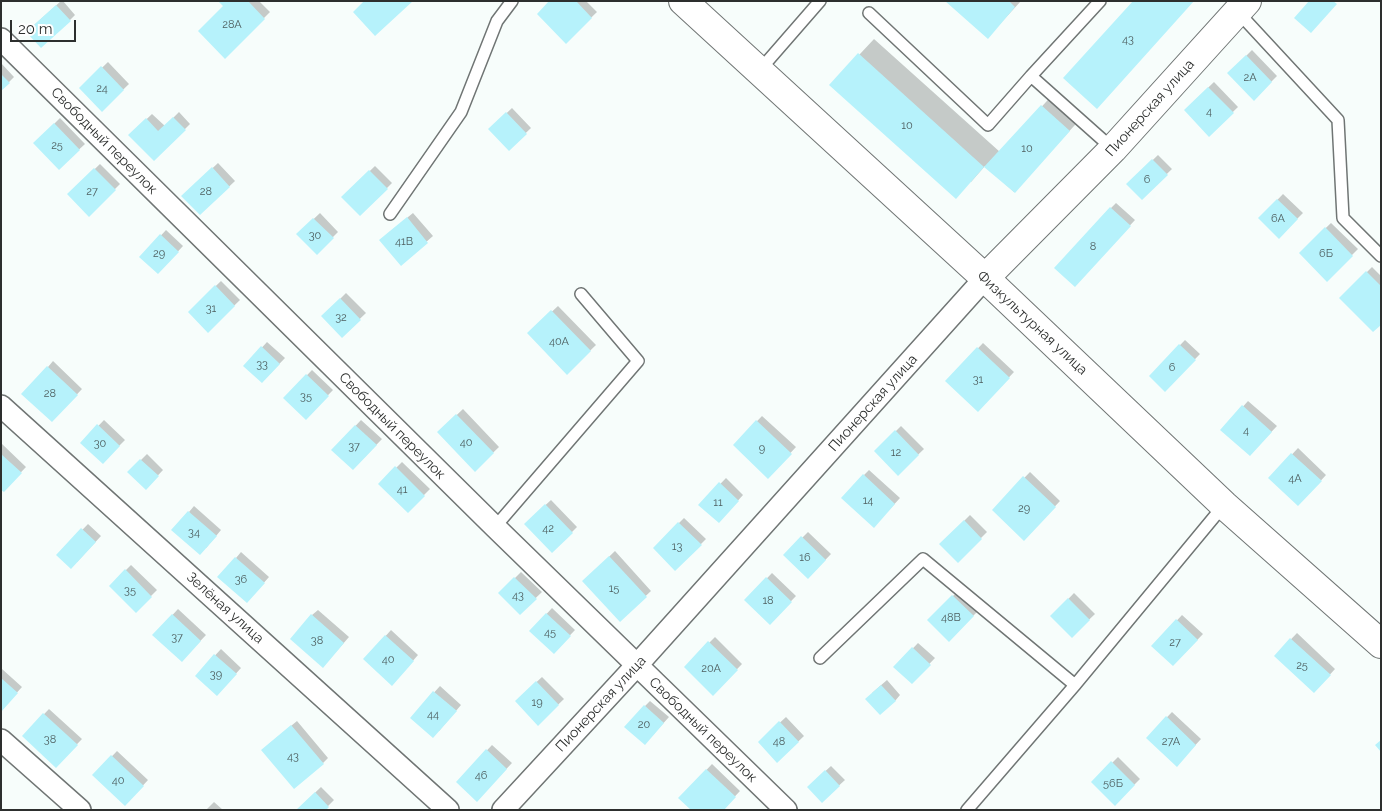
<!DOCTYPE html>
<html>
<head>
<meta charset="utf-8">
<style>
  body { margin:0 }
  #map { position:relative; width:1382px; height:811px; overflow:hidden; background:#f7fdfb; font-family:Raleway,sans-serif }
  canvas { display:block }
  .frame { position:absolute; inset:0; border:2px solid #2d2f2e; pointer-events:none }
  .scale { position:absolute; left:10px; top:20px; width:66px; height:22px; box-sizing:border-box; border:2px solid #2d2f2e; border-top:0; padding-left:6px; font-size:15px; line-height:18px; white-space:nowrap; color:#2d2f2e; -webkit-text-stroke:4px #fff; paint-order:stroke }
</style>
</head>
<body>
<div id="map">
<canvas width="1382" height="811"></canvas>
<div class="frame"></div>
<div class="scale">20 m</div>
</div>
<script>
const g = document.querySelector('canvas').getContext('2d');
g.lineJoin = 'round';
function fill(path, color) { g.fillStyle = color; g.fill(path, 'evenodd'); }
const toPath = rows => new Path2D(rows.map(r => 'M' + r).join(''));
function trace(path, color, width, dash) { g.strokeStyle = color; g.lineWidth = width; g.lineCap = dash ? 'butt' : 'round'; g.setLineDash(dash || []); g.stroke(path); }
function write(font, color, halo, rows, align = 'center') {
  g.font = font + ' Raleway,sans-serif'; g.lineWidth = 4; g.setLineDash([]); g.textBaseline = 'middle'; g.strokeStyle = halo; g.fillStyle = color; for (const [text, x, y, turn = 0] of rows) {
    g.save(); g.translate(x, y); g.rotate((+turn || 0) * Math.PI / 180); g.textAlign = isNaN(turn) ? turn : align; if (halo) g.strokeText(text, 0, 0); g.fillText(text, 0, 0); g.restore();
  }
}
fill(toPath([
  [61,1,63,1,75,15,70,20,33,26],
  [220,1,259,1,270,12,225,57,224,6],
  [551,1,586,1,597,12,566,42],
  [947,1,1021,1,988,37],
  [874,39,1000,152,1057,90,1084,115,1014,192,985,166,971,182,831,85],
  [1252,50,1277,76,1254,99,1229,73],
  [108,62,129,84,102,110,81,88],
  [1,63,14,77,1,90],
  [1214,82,1238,107,1209,135,1185,110],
  [512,108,531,128,509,149,490,129],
  [179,112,190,124,154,160,130,135,152,114,165,126],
  [60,118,85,144,59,168,35,143],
  [1158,155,1172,169,1142,198,1128,184],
  [218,163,235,181,200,214,183,196],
  [100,164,120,184,89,215,69,194],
  [375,166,392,183,360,215,343,197],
  [1283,194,1303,213,1279,237,1260,218],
  [1116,203,1135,220,1080,279,1111,208],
  [320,213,338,232,317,253,298,234],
  [413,213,433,236,401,264,386,235],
  [1331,223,1358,249,1327,280,1300,253],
  [166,230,183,246,158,273,141,257],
  [1372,267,1381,276,1381,324,1341,298],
  [221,281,240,300,208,331,189,312],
  [346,293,366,313,342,336,323,316],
  [558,306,596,345,567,373,529,333],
  [1185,340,1200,354,1165,390,1150,376],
  [267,342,285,358,262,382,245,366],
  [983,343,1014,372,978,410,947,381],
  [53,361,82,389,52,421,48,367],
  [312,370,333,390,306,418,285,398],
  [1248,401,1277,426,1255,449,1222,430],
  [463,409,499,447,475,470,439,432],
  [762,416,796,447,768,477,734,445],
  [104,420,125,440,103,462,82,443],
  [361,420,382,439,353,469,333,450],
  [901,426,924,449,898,474,876,451],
  [1,443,26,467,4,490,1,488],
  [1298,448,1326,475,1304,499,1270,478],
  [147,454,163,470,146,488,129,472],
  [402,462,430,489,408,511,380,484],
  [869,470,900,498,879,521,864,475],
  [1030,472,1060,501,1024,539,993,510],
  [726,478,743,495,724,516,700,505],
  [551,500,577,527,552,552,525,524],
  [194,506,221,530,206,548,189,512],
  [970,515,987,532,958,561,941,544],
  [684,518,706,539,675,570,654,548],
  [88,524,101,536,77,562,58,555],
  [808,532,831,554,808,578,785,555],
  [615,551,651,591,620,620,584,581],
  [241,552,269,577,252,596,236,558],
  [131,565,157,590,136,611,110,586],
  [521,572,542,592,520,613,500,593],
  [772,573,796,596,770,623,746,600],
  [959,590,979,610,949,640,929,620],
  [1074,593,1095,614,1072,636,1052,616],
  [552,608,575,630,554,652,531,631],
  [178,609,206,635,187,655,154,635],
  [318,610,349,637,328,661,312,615],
  [1182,615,1203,634,1173,665,1153,646],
  [391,630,418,655,397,679,365,659],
  [1297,633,1335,669,1314,692,1275,656],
  [715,637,742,664,713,694,685,667],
  [918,643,935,658,912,682,895,667],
  [221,649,241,668,222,689,196,676],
  [2,669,22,687,1,710,1,670],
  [542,677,564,699,538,724,516,701],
  [887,680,900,695,895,701,872,693],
  [440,686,461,705,439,731,411,718],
  [650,701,669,717,650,738,645,706],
  [49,709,82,739,56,766,23,736],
  [1172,712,1201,739,1177,765,1147,738],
  [786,717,804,736,778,761,759,742],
  [297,721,328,758,323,763,269,744],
  [492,745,512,763,477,800,457,782],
  [117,751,148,780,125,805,94,775],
  [1118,757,1140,779,1115,804,1093,782],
  [712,764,740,791,722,810,680,798],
  [831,766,845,780,822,801,808,787],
  [321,787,334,800,324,810,297,810],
  [214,802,223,810,206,810]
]), '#0003');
fill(toPath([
  [218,1,248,1,265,19,225,59,198,31,223,6],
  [364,1,413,1,375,36,353,12],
  [549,1,576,1,592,18,566,44,537,14],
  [945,1,1009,1,1015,7,988,39],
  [1133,1,1194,1,1097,109,1063,78],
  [1309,1,1333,1,1337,4,1311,33,1294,18],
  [56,5,71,21,41,48,26,32],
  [858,53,984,167,956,199,829,85],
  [1246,55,1272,82,1254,101,1227,73],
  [101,66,124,90,102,112,79,88],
  [1,74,10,83,1,91],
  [1208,87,1234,113,1209,137,1184,110],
  [1041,105,1070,131,1015,193,984,167],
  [506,112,527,134,509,151,488,129],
  [173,117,186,130,154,161,128,135,146,118,158,131],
  [54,123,80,150,59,170,33,143],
  [1152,159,1168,175,1142,200,1126,184],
  [212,167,230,187,200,215,181,196],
  [94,168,116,190,89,217,67,194],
  [369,170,388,189,360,216,341,197],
  [1277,199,1298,219,1279,239,1258,218],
  [1110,207,1131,226,1075,287,1054,268],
  [407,217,428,243,401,266,379,240],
  [313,218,334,238,317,255,296,234],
  [1325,227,1353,256,1327,282,1299,253],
  [160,234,179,252,158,274,139,257],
  [1366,271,1381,286,1381,325,1373,332,1339,298],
  [215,285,235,306,208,333,188,312],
  [340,298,361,320,342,338,321,316],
  [551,310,591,351,567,375,527,333],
  [1179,344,1196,360,1165,392,1149,376],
  [261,346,280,364,262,383,243,366],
  [977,347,1010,378,978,412,945,381],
  [47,366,78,395,52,422,21,394],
  [306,374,329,396,306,420,283,398],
  [1242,405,1272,432,1250,456,1220,430],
  [456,414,494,453,475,472,437,432],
  [756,420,792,454,768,479,733,445],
  [97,424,120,446,103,464,80,443],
  [355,425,377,445,353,470,331,450],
  [895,430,919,455,898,476,874,451],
  [1291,453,1322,481,1298,506,1268,478],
  [1,454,22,473,4,492,1,490],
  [140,459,159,476,146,490,127,472],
  [395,466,425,496,408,513,378,484],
  [863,474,895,504,874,528,841,498],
  [1023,476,1056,507,1024,541,992,510],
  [719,482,739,501,719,523,698,505],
  [545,504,573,533,552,553,524,524],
  [188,511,217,536,200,555,171,530],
  [964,520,982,539,958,563,939,544],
  [678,522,702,545,675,571,653,548],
  [81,528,96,542,71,569,56,555],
  [801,536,826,560,808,579,783,555],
  [609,556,647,597,620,622,582,581],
  [235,557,265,583,247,603,217,577],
  [125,569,152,597,136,613,109,586],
  [514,577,537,599,520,615,498,593],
  [766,577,792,602,770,625,744,600],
  [952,595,974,616,949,642,927,620],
  [1068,598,1090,620,1072,638,1050,616],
  [546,613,571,636,554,654,529,631],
  [172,614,201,641,182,662,152,635],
  [311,614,344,643,323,668,290,639],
  [1176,619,1198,640,1173,666,1151,646],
  [385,635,414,661,392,686,363,659],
  [1290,638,1331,675,1314,693,1274,656],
  [708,641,738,670,713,696,684,667],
  [912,647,931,665,912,684,893,667],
  [214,654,237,674,217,696,195,676],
  [1,678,18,693,1,712],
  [536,681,559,705,538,726,515,701],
  [881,685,896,701,880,715,865,699],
  [433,691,457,711,433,738,410,718],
  [644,705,664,723,645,745,624,727],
  [43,713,78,745,56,768,22,736],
  [1166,716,1196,745,1177,767,1146,738],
  [779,721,799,742,777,763,758,742],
  [291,725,324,764,294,789,261,750],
  [1381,740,1381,752,1375,745],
  [486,749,507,769,477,802,456,782],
  [111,755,144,786,125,806,92,775],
  [1111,761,1135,785,1115,806,1091,782],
  [706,769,736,797,724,810,691,810,678,798],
  [825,770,840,786,822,803,807,787],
  [315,792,329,807,326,810,296,810]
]), '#b6f2fb');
const lane = toPath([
  [1100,1,1031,76,1113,149],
  [1237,11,1338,120,1343,218,1381,256],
  [869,13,988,125,1031,76],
  [759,71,820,1],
  [390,214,461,112,497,21,512,1],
  [495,527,638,361,581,294],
  [820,658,923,559,1075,685],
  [967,810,1075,685,1224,505]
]);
const street = toPath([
  [1,39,495,527,786,810],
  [1,406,448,810],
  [1,740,80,810],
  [503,810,637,665,985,278]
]);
const secondary = toPath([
  [683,1,985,278,1224,505,1381,644],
  [985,278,1113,149,1247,1]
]);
trace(lane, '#707574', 14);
trace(street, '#707574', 24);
trace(secondary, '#707574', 30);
trace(lane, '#fff', 11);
trace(street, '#fff', 21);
trace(secondary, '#fff', 28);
write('11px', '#4f6061', null, [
  ["28А",232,25],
  ["43",1128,40],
  ["2А",1250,78],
  ["24",102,89],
  ["4",1209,112],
  ["10",907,126],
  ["25",57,146],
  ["10",1027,149],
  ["6",1147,180],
  ["27",92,192],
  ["28",206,192],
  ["6А",1278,219],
  ["30",315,236],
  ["41В",404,242],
  ["8",1093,247],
  ["29",159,254],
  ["6Б",1326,254],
  ["31",211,309],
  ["32",341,318],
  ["40А",559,342],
  ["33",262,365],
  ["6",1172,368],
  ["31",978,380],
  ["28",50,394],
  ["35",306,397],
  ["4",1246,431],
  ["40",466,443],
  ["30",100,444],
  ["37",354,447],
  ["9",762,449],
  ["12",896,453],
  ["4А",1295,479],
  ["41",402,490],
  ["14",868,501],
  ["11",718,503],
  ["29",1024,509],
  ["42",548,529],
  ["34",194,533],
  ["13",677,547],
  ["16",805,558],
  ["36",241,580],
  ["15",614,589],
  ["35",130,591],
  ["43",518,596],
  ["18",768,601],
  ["48В",951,618],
  ["45",550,633],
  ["37",177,638],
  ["38",317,641],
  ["27",1175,643],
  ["40",388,660],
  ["25",1302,666],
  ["20А",711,669],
  ["39",216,675],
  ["19",537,703],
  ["44",433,715],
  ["20",644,725],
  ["38",50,740],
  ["48",779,742],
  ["27А",1171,742],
  ["43",293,757],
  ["46",481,776],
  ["40",118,781],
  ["56Б",1113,784]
]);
write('14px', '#2d2f2e', '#fff', [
  ["Пионерская улица",1150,108,-48],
  ["Свободный переулок",104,141,45],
  ["Физкультурная улица",1032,323,43],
  ["Пионерская улица",873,403,-48],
  ["Свободный переулок",392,426,45],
  ["Зелёная улица",225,608,42],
  ["Пионерская улица",601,704,-47],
  ["Свободный переулок",703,730,44]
]);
</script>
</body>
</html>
